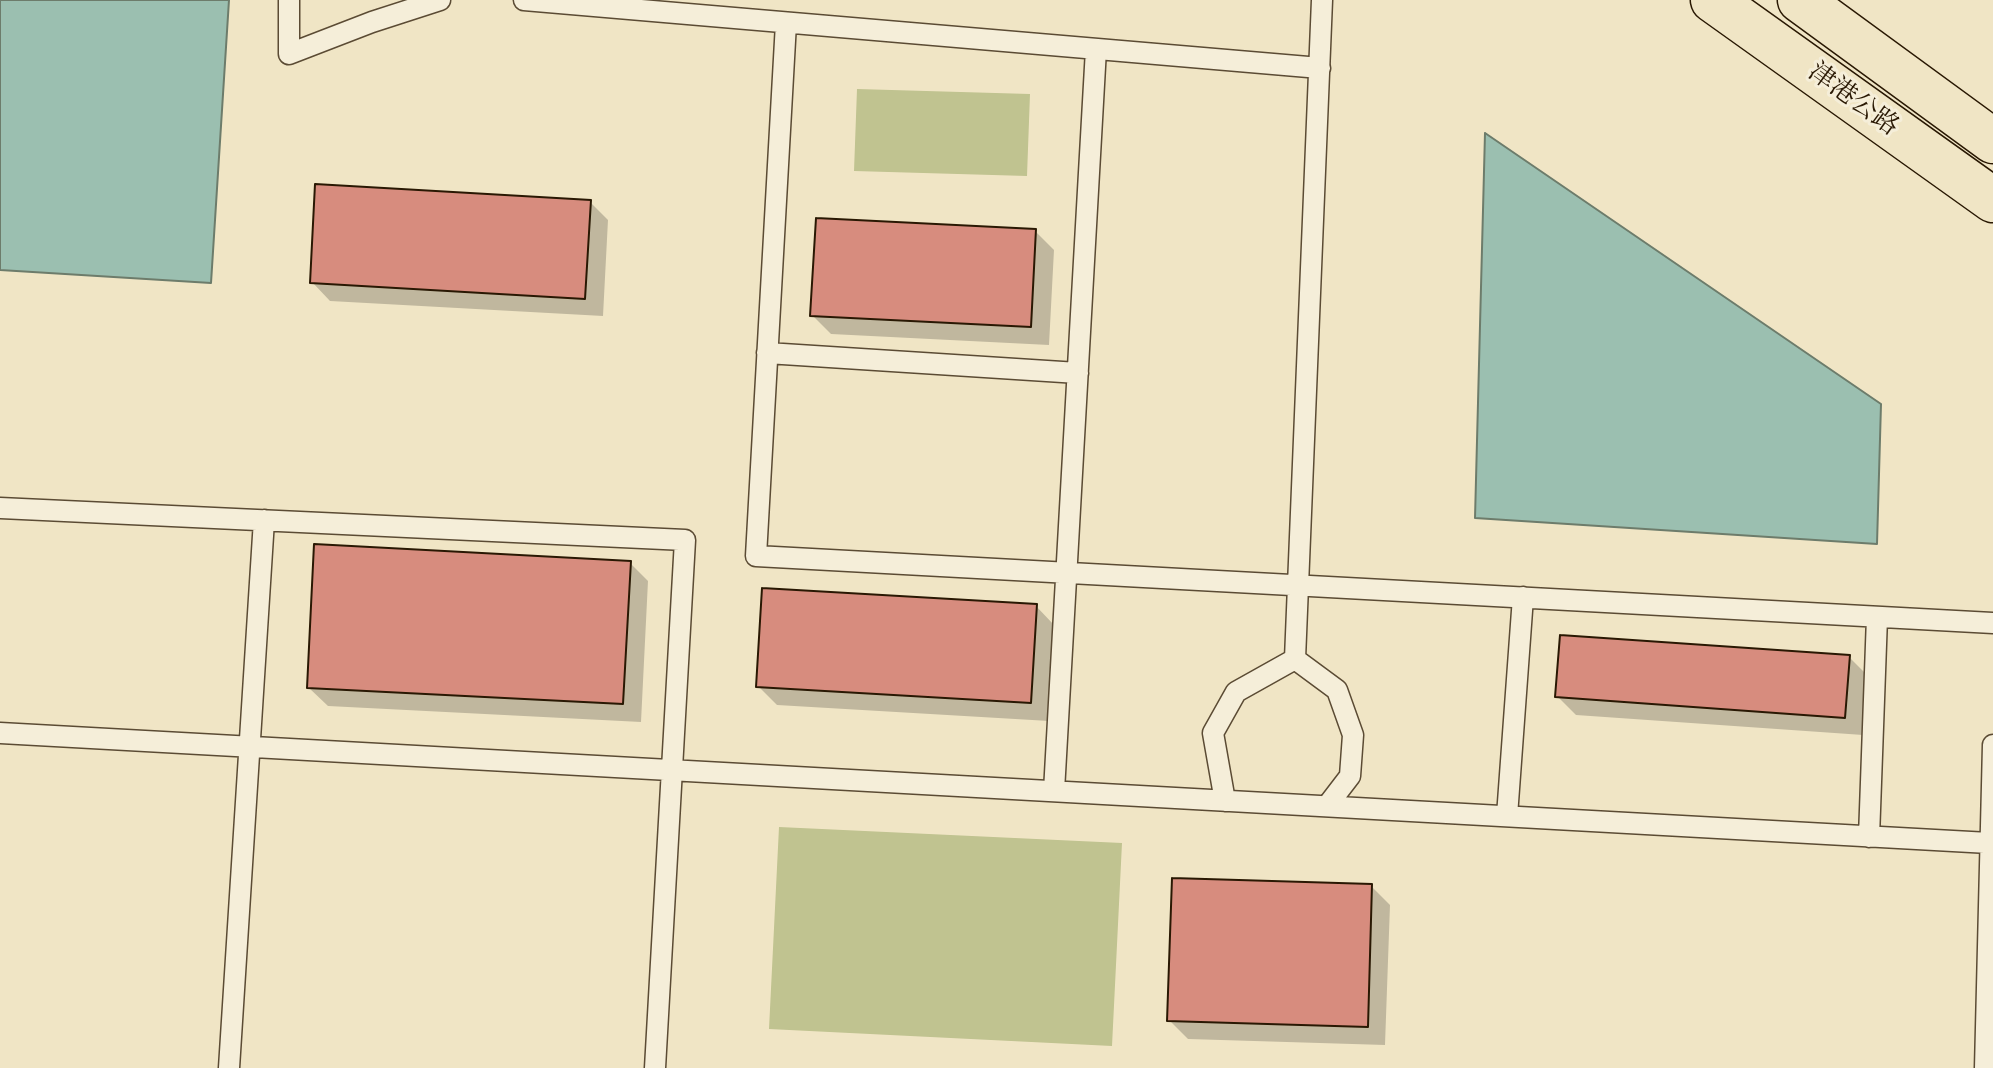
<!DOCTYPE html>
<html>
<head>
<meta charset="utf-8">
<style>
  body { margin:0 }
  canvas { display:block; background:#f0e5c5 }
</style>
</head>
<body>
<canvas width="1993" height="1068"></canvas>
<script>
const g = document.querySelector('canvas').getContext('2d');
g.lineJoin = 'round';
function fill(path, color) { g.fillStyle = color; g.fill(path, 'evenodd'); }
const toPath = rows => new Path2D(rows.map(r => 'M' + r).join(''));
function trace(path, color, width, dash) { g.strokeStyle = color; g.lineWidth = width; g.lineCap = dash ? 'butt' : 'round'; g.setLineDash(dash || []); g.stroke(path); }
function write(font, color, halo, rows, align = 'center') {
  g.font = font + ' "Gentium Book Plus","Noto Serif SC",serif'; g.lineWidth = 6; g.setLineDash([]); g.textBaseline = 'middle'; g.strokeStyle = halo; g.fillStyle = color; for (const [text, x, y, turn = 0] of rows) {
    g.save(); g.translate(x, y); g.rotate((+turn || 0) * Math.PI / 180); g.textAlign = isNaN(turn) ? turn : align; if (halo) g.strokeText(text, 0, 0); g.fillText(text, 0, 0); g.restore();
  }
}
fill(toPath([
  [857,89,1030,94,1027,176,854,171],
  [779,827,1122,843,1112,1046,769,1029]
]), '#c0c390');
const water = toPath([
  [0,0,229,0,211,283,0,270,0,0],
  [1485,133,1881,404,1877,544,1475,518,1485,133]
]);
fill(water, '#9bbfb0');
trace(water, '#6d7c6b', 2);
fill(toPath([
  [590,202,608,220,603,316,330,301,312,282],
  [1035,231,1054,250,1049,345,831,334,812,315],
  [630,563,648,581,641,722,328,706,309,688],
  [1036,606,1054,625,1049,721,777,705,758,686],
  [1849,657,1868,676,1863,735,1576,715,1557,696],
  [1371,886,1390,905,1385,1045,1188,1039,1169,1020]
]), '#0003');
const building = toPath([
  [315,184,591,200,585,299,310,283,315,184],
  [816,218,1036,229,1031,327,810,316,816,218],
  [314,544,631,561,623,704,307,688,314,544],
  [762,588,1037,604,1031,703,756,687,762,588],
  [1560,635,1850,655,1845,718,1555,697,1560,635],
  [1172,878,1372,884,1368,1027,1167,1021,1172,878]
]);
fill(building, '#d78c7e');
trace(building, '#291803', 2);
const lane = toPath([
  [289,0,289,54,372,22,440,0],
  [524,0,1320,68],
  [786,23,756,556,1993,623],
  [767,353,1078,373],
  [0,508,685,540,655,1068],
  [1295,659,1322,0],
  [0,733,1989,843],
  [1054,791,1096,49],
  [1225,801,1213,733,1236,692,1295,659,1337,690,1353,735,1350,776,1327,806],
  [1507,816,1523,597],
  [1869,837,1877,617],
  [229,1068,264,520],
  [1985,1068,1993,745]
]);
const primary = toPath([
  [1713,0,1993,200],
  [1800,0,1993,141]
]);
trace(lane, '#5b4b34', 23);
trace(primary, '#291803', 47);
trace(lane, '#f5eed9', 20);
trace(primary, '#f0e5c5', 44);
write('26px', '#291803', '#f5eed9', [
  ["津港公路",1853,100,36]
]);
</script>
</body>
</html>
